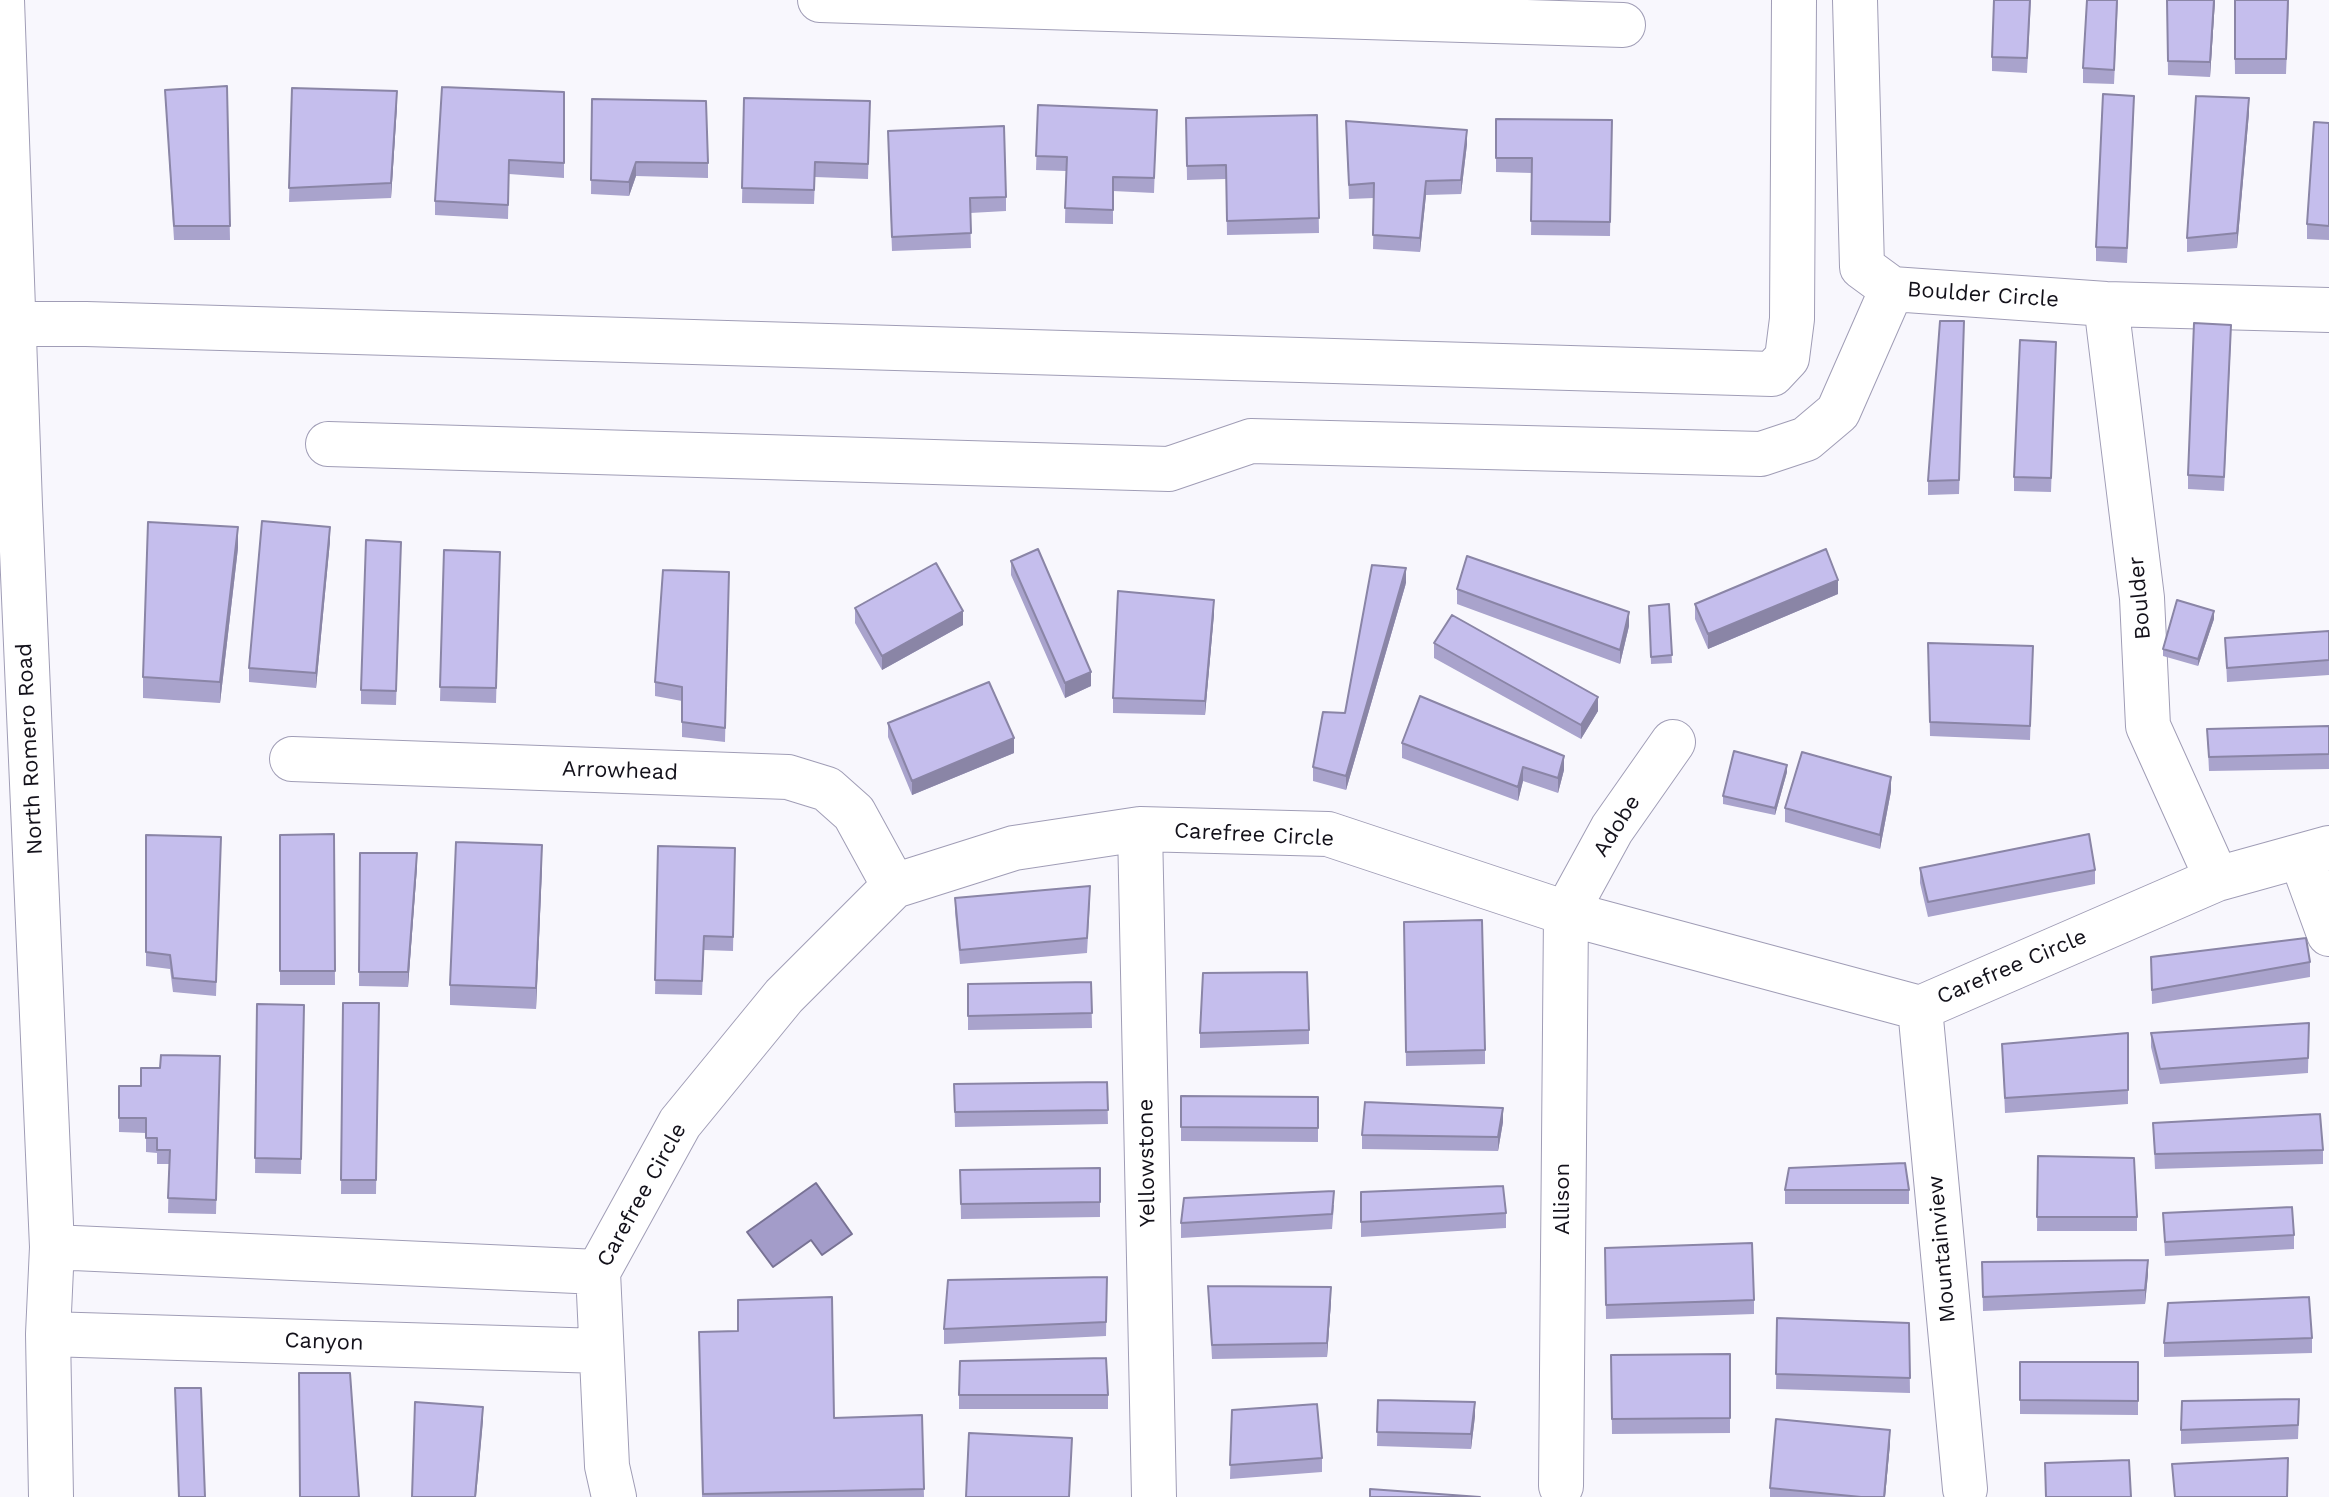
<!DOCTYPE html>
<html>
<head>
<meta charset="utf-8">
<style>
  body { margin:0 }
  canvas { display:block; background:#f8f7fd }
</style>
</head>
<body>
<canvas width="2329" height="1497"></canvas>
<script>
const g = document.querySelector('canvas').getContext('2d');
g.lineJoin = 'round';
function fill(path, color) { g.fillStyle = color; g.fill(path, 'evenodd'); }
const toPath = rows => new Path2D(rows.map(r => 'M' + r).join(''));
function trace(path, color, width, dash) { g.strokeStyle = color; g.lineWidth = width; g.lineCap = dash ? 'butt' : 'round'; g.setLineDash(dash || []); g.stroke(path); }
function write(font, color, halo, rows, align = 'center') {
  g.font = font + ' "Work Sans",sans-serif'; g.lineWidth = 8; g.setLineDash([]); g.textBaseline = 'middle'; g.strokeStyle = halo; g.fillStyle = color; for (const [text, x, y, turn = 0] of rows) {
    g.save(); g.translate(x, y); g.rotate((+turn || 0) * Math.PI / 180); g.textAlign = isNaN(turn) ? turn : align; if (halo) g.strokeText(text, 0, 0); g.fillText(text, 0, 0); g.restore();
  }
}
const water = toPath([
  [816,1183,852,1234,822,1255,811,1240,773,1267,747,1232,816,1183]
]);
fill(water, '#a39cc9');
trace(water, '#787294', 2);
const minor = toPath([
  [2,0,20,505,52,1247,48,1334,51,1497],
  [820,0,1623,25],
  [1855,0,1862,267,1892,289,2106,304,2329,310],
  [2106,304,2142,598,2148,726,2217,879],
  [14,324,86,324,1772,374,1787,358,1792,319,1794,0],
  [328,444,1169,469,1251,441,1761,454,1806,439,1838,412,1892,289],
  [292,759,788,777,827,789,854,813,894,886],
  [1140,829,1154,1497],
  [2301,857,2329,934],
  [1920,1008,1965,1489],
  [52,1247,598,1272],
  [48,1334,601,1351],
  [1561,1486,1566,913,1612,829,1673,742],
  [614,1497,607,1466,598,1272,680,1123,784,996,894,886,1014,848,1140,829,1328,834,1566,913,1920,1008,2217,879,2329,848]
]);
trace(minor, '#a09db6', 46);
trace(minor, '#fff', 44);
fill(toPath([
  [2031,0,2027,73,1992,71,1992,57],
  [2118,0,2114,84,2083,83,2083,68],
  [2167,0,2215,0,2210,77,2168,75],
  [2234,0,2289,0,2286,74,2235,74],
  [227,86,230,240,174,240,165,90],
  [292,88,397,105,391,198,289,202],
  [564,92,564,178,509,174,508,219,435,215,435,201],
  [744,98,870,101,868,179,815,177,814,204,742,203],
  [592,99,708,163,708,178,636,176,629,196,591,194],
  [1038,105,1157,110,1154,193,1113,191,1113,224,1065,223,1066,171,1036,170],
  [2134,110,2127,263,2096,261,2096,247],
  [2249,113,2237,248,2187,252,2187,238],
  [1317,115,1319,233,1227,235,1226,179,1187,180,1186,118],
  [1496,119,1612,120,1610,236,1531,235,1532,173,1496,172],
  [1346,121,1467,144,1461,194,1426,195,1420,252,1373,249,1374,198,1349,199],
  [2329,123,2329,240,2307,239,2307,224],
  [888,145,1006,197,1006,211,970,213,971,248,892,251],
  [1964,335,1959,494,1928,495,1928,481],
  [2231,339,2224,491,2188,489,2188,475],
  [2056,342,2051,492,2014,491,2014,477],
  [330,541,316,688,249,682,249,668],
  [238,548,220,703,143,698,143,677],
  [444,550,500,566,496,703,440,701],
  [401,556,396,705,361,704,361,690],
  [1011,561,1091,686,1065,698,1011,575],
  [729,572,725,742,682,737,682,701,655,696,655,682],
  [1406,583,1346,790,1313,781,1313,767,1345,713],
  [1457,589,1629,626,1620,664,1457,604],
  [1838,594,1708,649,1695,619,1695,604],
  [1669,604,1672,663,1651,664,1649,606],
  [855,608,963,625,882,670,855,623],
  [1214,614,1205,715,1113,713,1113,698],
  [2214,619,2198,666,2163,656,2163,649],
  [2329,631,2329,675,2227,682,2225,638],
  [1434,643,1598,711,1581,739,1434,658],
  [1928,643,2033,660,2030,740,1930,736],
  [888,723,1014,753,912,795,888,737],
  [2329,726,2329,769,2209,771,2207,729],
  [1402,743,1564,770,1558,793,1523,781,1518,801,1402,758],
  [1787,772,1775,815,1723,804,1723,796],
  [1891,791,1880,849,1785,822,1785,808],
  [334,834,335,985,280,985,280,835],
  [146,835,221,837,216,996,173,992,170,969,146,966],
  [658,846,735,848,733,951,704,950,702,995,655,994],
  [360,853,417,867,408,987,359,986],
  [542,866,536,1009,450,1005,450,985],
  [1920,868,2095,870,2095,884,1928,917,1920,883],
  [955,898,1090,900,1087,953,960,964,955,912],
  [1404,922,1485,1050,1485,1064,1406,1066],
  [2151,957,2310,962,2310,977,2152,1004],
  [1091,982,1092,1028,968,1030,968,984],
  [343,1003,379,1003,376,1194,341,1194],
  [257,1004,304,1005,301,1174,255,1173],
  [2309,1023,2308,1073,2160,1084,2151,1047,2151,1033],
  [1309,1030,1309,1044,1200,1048,1200,1033],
  [2128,1033,2128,1104,2005,1113,2002,1044],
  [220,1056,216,1214,168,1213,169,1164,157,1164,157,1153,146,1152,146,1133,119,1132,119,1086,141,1086,160,1068],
  [1107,1082,1108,1124,955,1127,954,1084],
  [1181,1096,1318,1097,1318,1142,1181,1141],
  [1503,1122,1498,1151,1362,1149,1362,1135],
  [2153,1123,2323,1150,2323,1164,2155,1169],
  [2038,1156,2137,1217,2137,1231,2037,1231],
  [1100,1168,1100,1217,961,1219,960,1170],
  [1785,1190,1909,1190,1909,1204,1785,1204],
  [1361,1192,1506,1213,1506,1228,1361,1237],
  [1334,1205,1332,1229,1181,1238,1181,1223],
  [2163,1213,2294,1235,2294,1249,2165,1256],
  [1605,1248,1754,1300,1754,1314,1606,1319],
  [1982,1262,2148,1274,2145,1304,1983,1311],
  [1107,1277,1106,1336,944,1344,944,1329],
  [1208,1286,1331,1301,1327,1357,1212,1359],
  [1777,1318,1909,1323,1910,1393,1776,1389],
  [699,1332,834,1418,922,1415,924,1497,702,1497],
  [2312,1338,2312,1353,2164,1357,2164,1343],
  [1730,1354,1730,1433,1612,1434,1611,1355],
  [2020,1362,2138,1362,2138,1415,2020,1414],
  [959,1395,1108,1395,1108,1409,959,1409],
  [1378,1400,1475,1416,1471,1449,1377,1446],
  [1232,1410,1322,1458,1322,1472,1230,1479],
  [2299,1414,2298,1439,2181,1444,2181,1430],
  [1890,1444,1885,1497,1770,1497,1770,1488]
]), '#a9a3cc');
fill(toPath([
  [2214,0,2215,0,2210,77,2210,62],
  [397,91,397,105,391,198,391,183],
  [2249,98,2249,113,2237,248,2237,233],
  [1467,130,1467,144,1461,194,1461,180],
  [636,162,636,176,629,196,629,182],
  [1426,181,1426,195,1420,252,1420,238],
  [238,527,238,548,220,703,220,682],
  [330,527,330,541,316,688,316,673],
  [1406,568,1406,583,1346,790,1346,776],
  [1838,580,1838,594,1708,649,1708,634],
  [1214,600,1214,614,1205,715,1205,701],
  [963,611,963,625,882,670,882,656],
  [2214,611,2214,619,2198,666,2198,659],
  [1629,612,1629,626,1620,664,1620,650],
  [1091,672,1091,686,1065,698,1065,683],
  [1598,697,1598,711,1581,739,1581,725],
  [1014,738,1014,753,912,795,912,781],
  [1564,756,1564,770,1558,793,1558,778],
  [1787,765,1787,772,1775,815,1775,808],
  [1523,767,1523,781,1518,801,1518,787],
  [1891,777,1891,791,1880,849,1880,835],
  [542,845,542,866,536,1009,536,988],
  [417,853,417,867,408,987,408,972],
  [1503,1108,1503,1122,1498,1151,1498,1137],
  [2148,1260,2148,1274,2145,1304,2145,1290],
  [1331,1287,1331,1301,1327,1357,1327,1343],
  [1475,1402,1475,1416,1471,1449,1471,1434],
  [483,1407,483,1421,476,1497,475,1497],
  [1890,1430,1890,1444,1885,1497,1884,1497]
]), '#8a85a6');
const building = toPath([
  [1994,0,2030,0,2027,58,1992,57,1994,0],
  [2087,0,2117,0,2114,70,2083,68,2087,0],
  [2167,0,2214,0,2210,62,2168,61,2167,0],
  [2235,0,2288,0,2286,59,2235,59,2235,0],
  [227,86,230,226,174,226,165,90,227,86],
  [442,87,564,92,564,163,509,160,508,205,435,201,442,87],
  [292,88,397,91,391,183,289,188,292,88],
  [2103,94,2134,96,2127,248,2096,247,2103,94],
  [2196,96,2249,98,2237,233,2187,238,2196,96],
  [744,98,870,101,868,164,815,162,814,190,742,188,744,98],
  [592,99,706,101,708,163,636,162,629,182,591,180,592,99],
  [1038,105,1157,110,1154,178,1113,177,1113,210,1065,208,1067,157,1036,156,1038,105],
  [1317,115,1319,218,1227,221,1226,165,1187,166,1186,118,1317,115],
  [1496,119,1612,120,1610,222,1531,221,1532,158,1496,158,1496,119],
  [1346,121,1467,130,1461,180,1426,181,1420,238,1373,235,1374,183,1349,185,1346,121],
  [2314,122,2329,123,2329,226,2307,224,2314,122],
  [1004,126,1006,197,970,198,971,233,892,237,888,131,1004,126],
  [1940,321,1964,321,1959,480,1928,481,1940,321],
  [2194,323,2231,325,2224,477,2188,475,2194,323],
  [2020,340,2056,342,2051,478,2014,477,2020,340],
  [262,521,330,527,316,673,249,668,262,521],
  [148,522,238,527,220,682,143,677,148,522],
  [366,540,401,542,396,691,361,690,366,540],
  [1038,549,1091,672,1065,683,1011,561,1038,549],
  [1826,549,1838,580,1708,634,1695,604,1826,549],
  [444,550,500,552,496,688,440,687,444,550],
  [1467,556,1629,612,1620,650,1457,589,1467,556],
  [936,563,963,611,882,656,855,608,936,563],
  [1372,565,1406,568,1346,776,1313,767,1323,712,1345,713,1372,565],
  [663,570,729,572,725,728,682,722,682,687,655,682,663,570],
  [1118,591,1214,600,1205,701,1113,698,1118,591],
  [2177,600,2214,611,2198,659,2163,649,2177,600],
  [1669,604,1672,655,1651,657,1649,606,1669,604],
  [1452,615,1598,697,1581,725,1434,643,1452,615],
  [2329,631,2329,660,2227,668,2225,638,2329,631],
  [1928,643,2033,646,2030,726,1930,722,1928,643],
  [989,682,1014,738,912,781,888,723,989,682],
  [1420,696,1564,756,1558,778,1523,767,1518,787,1402,743,1420,696],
  [2329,726,2329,754,2209,757,2207,729,2329,726],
  [1734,751,1787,765,1775,808,1723,796,1734,751],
  [1802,752,1891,777,1880,835,1785,808,1802,752],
  [334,834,335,971,280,971,280,835,334,834],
  [2089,834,2095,870,1928,902,1920,868,2089,834],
  [146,835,221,837,216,982,173,978,170,955,146,952,146,835],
  [456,842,542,845,536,988,450,985,456,842],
  [658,846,735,848,733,937,704,936,702,981,655,980,658,846],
  [360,853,417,853,408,972,359,972,360,853],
  [1090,886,1087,938,960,950,955,898,1090,886],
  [1482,920,1485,1050,1406,1052,1404,922,1482,920],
  [2306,938,2310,962,2152,990,2151,957,2306,938],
  [1307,972,1309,1030,1200,1033,1203,973,1307,972],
  [1091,982,1092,1013,968,1016,968,984,1091,982],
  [343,1003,379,1003,376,1180,341,1180,343,1003],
  [257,1004,304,1005,301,1159,255,1158,257,1004],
  [2309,1023,2308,1058,2160,1069,2151,1033,2309,1023],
  [2128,1033,2128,1090,2005,1098,2002,1044,2128,1033],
  [161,1055,220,1056,216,1200,168,1198,170,1150,157,1150,157,1138,146,1138,146,1118,119,1118,119,1086,141,1086,141,1068,160,1068,161,1055],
  [1107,1082,1108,1110,955,1112,954,1084,1107,1082],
  [1181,1096,1318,1097,1318,1128,1181,1127,1181,1096],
  [1365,1102,1503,1108,1498,1137,1362,1135,1365,1102],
  [2320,1114,2323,1150,2155,1154,2153,1123,2320,1114],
  [2038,1156,2134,1158,2137,1217,2037,1217,2038,1156],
  [1905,1163,1909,1190,1785,1190,1789,1168,1905,1163],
  [1100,1168,1100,1202,961,1204,960,1170,1100,1168],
  [1503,1186,1506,1213,1361,1222,1361,1192,1503,1186],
  [1334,1191,1332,1214,1181,1223,1184,1198,1334,1191],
  [2292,1207,2294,1235,2165,1242,2163,1213,2292,1207],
  [1752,1243,1754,1300,1606,1305,1605,1248,1752,1243],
  [2148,1260,2145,1290,1983,1297,1982,1262,2148,1260],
  [1107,1277,1106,1322,944,1329,948,1280,1107,1277],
  [1208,1286,1331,1287,1327,1343,1212,1345,1208,1286],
  [832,1297,834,1418,922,1415,924,1489,703,1494,699,1332,738,1331,738,1300,832,1297],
  [2309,1297,2312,1338,2164,1343,2168,1303,2309,1297],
  [1777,1318,1909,1323,1910,1378,1776,1374,1777,1318],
  [1730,1354,1730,1418,1612,1419,1611,1355,1730,1354],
  [1106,1358,1108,1395,959,1395,960,1361,1106,1358],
  [2020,1362,2138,1362,2138,1401,2020,1400,2020,1362],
  [299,1373,350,1373,359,1497,300,1497,299,1373],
  [175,1388,201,1388,205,1497,179,1497,175,1388],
  [2299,1399,2298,1425,2181,1430,2182,1401,2299,1399],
  [1378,1400,1475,1402,1471,1434,1377,1432,1378,1400],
  [415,1402,483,1407,475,1497,412,1497,415,1402],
  [1317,1404,1322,1458,1230,1465,1232,1410,1317,1404],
  [1776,1419,1890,1430,1884,1497,1861,1497,1770,1488,1776,1419],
  [969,1433,1072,1438,1069,1497,966,1497,969,1433],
  [2288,1458,2287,1497,2175,1497,2172,1464,2288,1458],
  [2129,1460,2131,1497,2046,1497,2045,1463,2129,1460],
  [1370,1489,1480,1497,1370,1497,1370,1489]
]);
fill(building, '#c5beed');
trace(building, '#8a85a6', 2);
write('22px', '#13111a', '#fff', [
  ["Boulder Circle",1983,295,4],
  ["Boulder",2140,598,-95],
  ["North Romero Road",30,749,-93],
  ["Arrowhead",620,771,2],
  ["Adobe",1617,826,-58],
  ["Carefree Circle",1254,835,3],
  ["Carefree Circle",2012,967,-23],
  ["Yellowstone",1147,1163,-91],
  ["Carefree Circle",642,1195,-61],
  ["Allison",1563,1199,-90],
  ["Mountainview",1942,1249,-95],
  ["Canyon",324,1342,2]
]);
</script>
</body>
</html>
